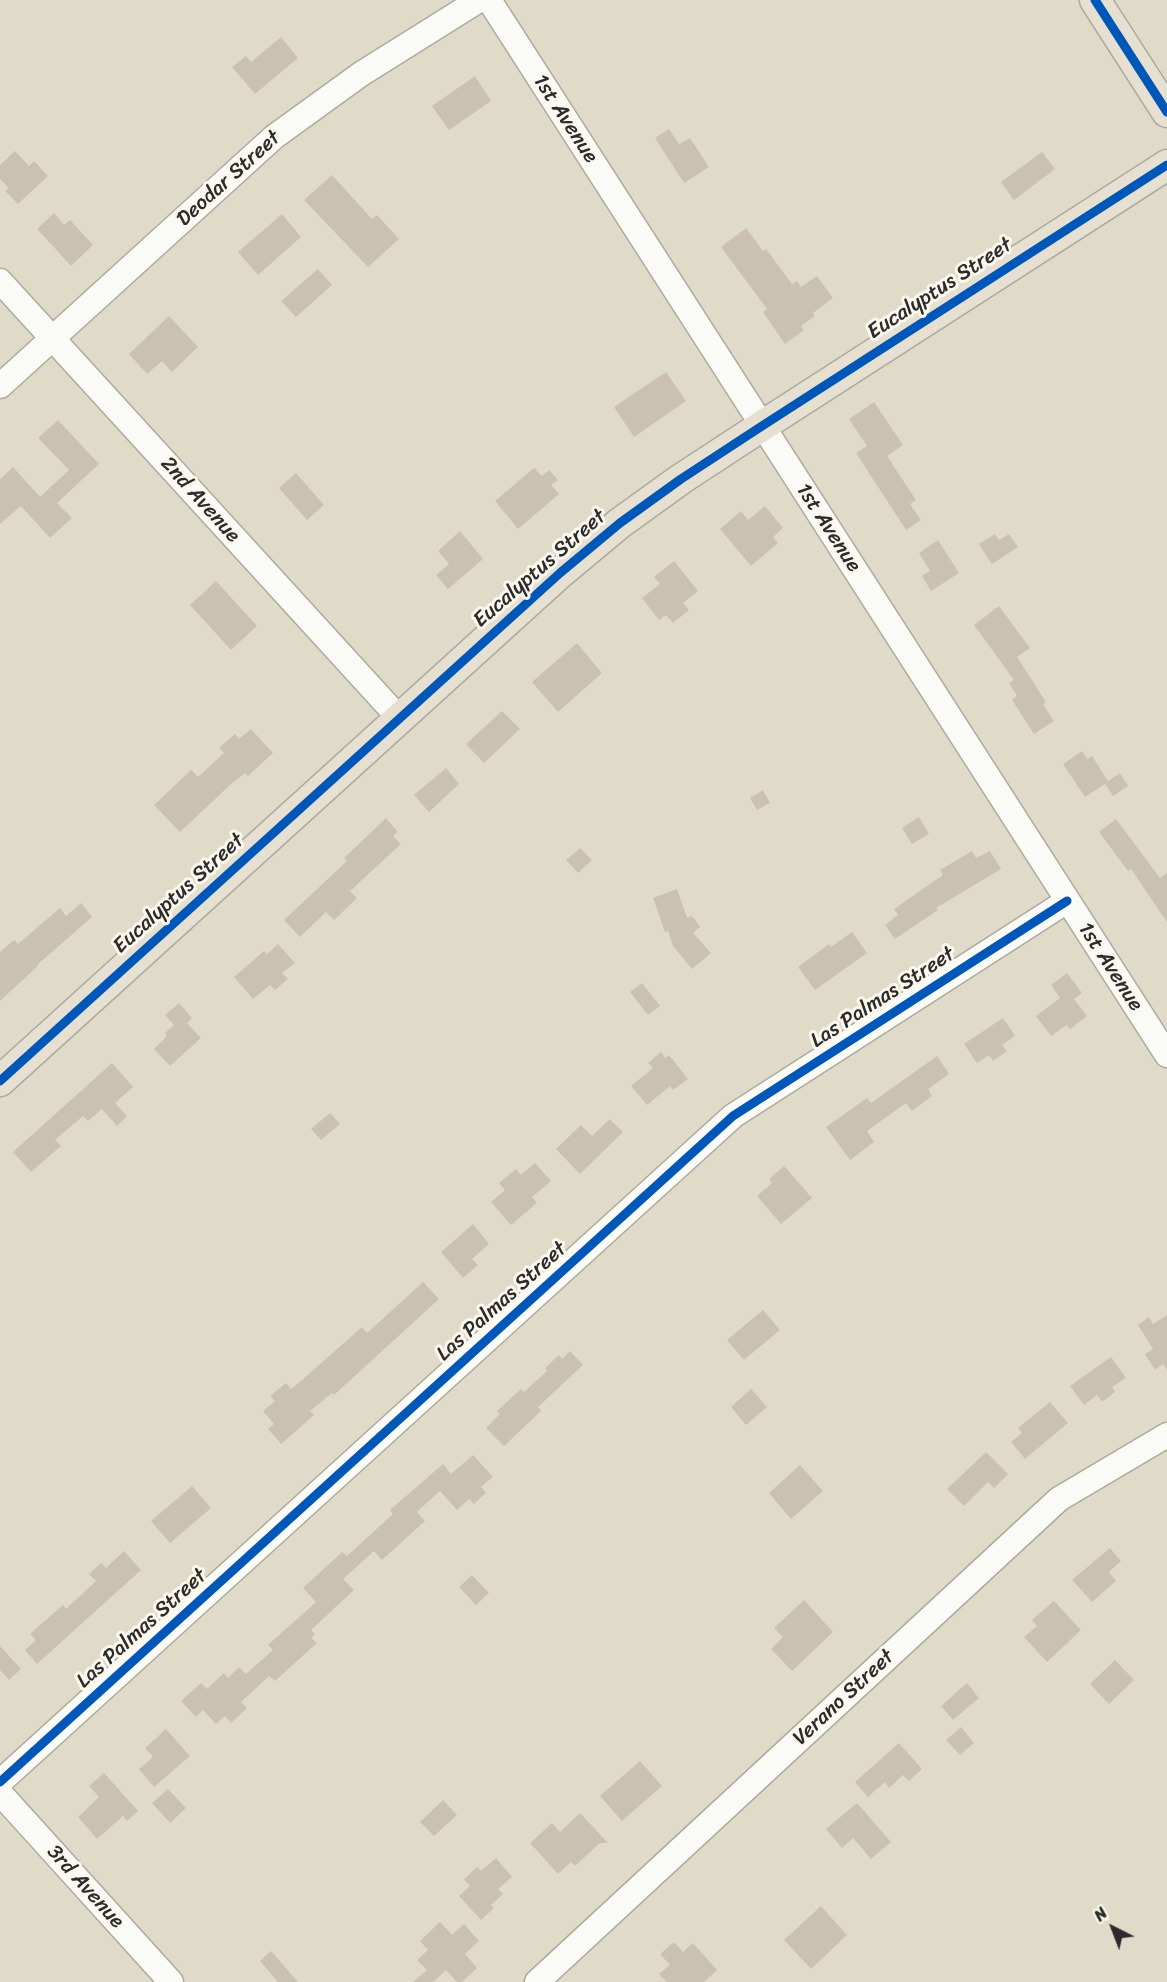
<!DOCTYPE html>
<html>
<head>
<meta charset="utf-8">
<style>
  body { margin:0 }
  #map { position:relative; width:1167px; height:1982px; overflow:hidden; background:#e0dbc8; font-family:Sriracha,sans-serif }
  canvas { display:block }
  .north { position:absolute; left:1083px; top:1898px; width:60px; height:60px; -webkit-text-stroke:4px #fbf7ec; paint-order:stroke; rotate:318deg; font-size:16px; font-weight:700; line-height:24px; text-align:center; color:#2b2b2b }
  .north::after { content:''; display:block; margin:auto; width:21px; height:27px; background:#2b2b2b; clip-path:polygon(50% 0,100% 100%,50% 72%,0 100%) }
</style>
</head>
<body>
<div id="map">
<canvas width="1167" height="1982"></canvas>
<div class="north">N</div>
</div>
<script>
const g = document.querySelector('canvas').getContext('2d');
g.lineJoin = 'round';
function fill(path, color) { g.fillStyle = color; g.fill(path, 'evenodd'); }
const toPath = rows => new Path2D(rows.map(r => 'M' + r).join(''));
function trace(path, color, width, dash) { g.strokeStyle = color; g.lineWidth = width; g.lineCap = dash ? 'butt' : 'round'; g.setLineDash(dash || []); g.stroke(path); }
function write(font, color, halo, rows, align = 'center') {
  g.font = font + ' Sriracha,sans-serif'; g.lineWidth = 6; g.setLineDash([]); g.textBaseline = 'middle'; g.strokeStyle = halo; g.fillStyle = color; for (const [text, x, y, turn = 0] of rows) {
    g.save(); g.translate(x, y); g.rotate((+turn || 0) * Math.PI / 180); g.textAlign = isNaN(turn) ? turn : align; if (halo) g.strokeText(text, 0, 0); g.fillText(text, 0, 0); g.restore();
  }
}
fill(toPath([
  [281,37,298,58,255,94,232,67,246,56,251,62],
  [475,76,491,101,449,130,432,106],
  [669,129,679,144,690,138,709,167,684,183,655,138],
  [15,151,29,166,34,161,48,176,18,204,5,191,9,188,0,179,0,165],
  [1042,152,1055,169,1014,200,1001,182],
  [332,175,372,219,377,215,399,239,368,267,304,200],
  [54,213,64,225,70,220,93,245,71,266,37,229],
  [282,214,301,237,258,275,238,252],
  [746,228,763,251,766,249,792,284,797,281,801,287,817,276,833,298,813,313,815,316,801,326,804,330,785,344,763,312,767,309,721,247],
  [318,269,332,285,296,317,281,301],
  [169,316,198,347,172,372,162,361,147,374,129,354],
  [666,372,686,401,634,437,614,407],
  [874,402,903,445,887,456,916,500,910,504,921,520,906,530,856,453,867,446,849,419],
  [58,420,99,464,57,503,72,518,50,538,21,506,0,524,0,479,13,467,40,497,69,470,38,438],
  [534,468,542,476,549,470,558,480,551,485,559,494,518,529,495,501],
  [296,473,324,505,307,520,279,488],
  [765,506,783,528,773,537,778,543,751,566,720,529,741,511,748,520],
  [460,531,483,559,448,589,436,575,449,564,438,551],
  [995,534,999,540,1009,534,1018,547,992,564,979,544],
  [938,540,959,573,931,591,922,576,930,571,919,553],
  [674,561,698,591,683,603,689,610,673,623,666,615,659,620,642,598,660,584,654,577],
  [216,581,257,626,231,650,190,605],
  [999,606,1030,648,1017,657,1046,702,1043,704,1054,721,1034,734,1012,700,1017,696,1009,683,1014,680,974,625],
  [577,643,602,673,558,712,532,682],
  [502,711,520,729,484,763,466,744],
  [251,729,273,753,248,776,245,773,230,785,180,832,154,805,191,770,198,777,224,753,219,748,235,734,239,739],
  [1082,751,1087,759,1092,756,1108,781,1120,773,1128,786,1113,796,1105,784,1085,797,1063,764],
  [446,768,459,784,429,812,414,795],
  [763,790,770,803,757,810,750,798],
  [919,817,929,834,912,844,902,828],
  [386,818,398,832,393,836,401,844,350,891,357,898,334,920,326,912,300,937,284,920,347,861,344,858],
  [1116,819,1160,878,1167,873,1167,922,1131,869,1128,871,1099,832],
  [580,848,592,860,578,873,566,860],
  [972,851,976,858,990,851,1001,869,936,908,938,910,895,939,885,925,898,915,894,909,943,875,940,870],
  [677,889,687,918,692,916,700,927,693,933,711,953,692,969,673,946,668,931,665,932,653,898],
  [81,903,92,917,37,965,38,966,0,1001,0,952,14,940,18,944,60,908,66,916],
  [852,932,867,953,815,990,798,967,829,944,831,947],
  [278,944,295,963,282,973,288,979,275,990,270,985,253,999,234,977,264,951,267,954],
  [1067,973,1082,993,1074,999,1087,1016,1070,1029,1067,1025,1051,1036,1036,1016,1060,998,1051,985],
  [642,983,660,1006,648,1015,630,992],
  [179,1003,192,1018,187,1023,201,1038,170,1066,154,1049,167,1036,165,1033,174,1025,165,1015],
  [1003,1018,1015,1036,1002,1045,1007,1051,993,1061,989,1055,977,1063,964,1044],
  [661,1052,665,1058,669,1055,688,1079,673,1090,670,1086,647,1105,631,1086,653,1068,648,1063],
  [937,1056,949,1074,928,1089,932,1096,912,1111,906,1103,867,1131,874,1142,850,1160,826,1127,867,1098,871,1103],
  [112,1063,133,1087,115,1103,127,1116,117,1126,102,1109,88,1121,83,1116,55,1140,61,1146,31,1172,13,1152],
  [330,1113,340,1124,321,1140,311,1129],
  [610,1119,623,1132,580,1174,556,1149,581,1125,592,1136],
  [535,1163,551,1181,532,1197,537,1203,511,1225,491,1202,505,1190,499,1183,516,1169,521,1175],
  [784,1166,812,1198,781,1224,757,1196,772,1183,769,1179],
  [473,1224,489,1244,472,1259,478,1265,463,1278,441,1252],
  [423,1282,439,1299,334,1395,332,1393,310,1411,314,1415,281,1444,268,1429,274,1424,263,1411,275,1401,270,1396,286,1383,291,1389,300,1382,362,1327,367,1333],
  [763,1310,780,1330,744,1360,727,1340],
  [1167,1315,1167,1370,1163,1364,1155,1370,1145,1354,1153,1349,1138,1325,1149,1317,1153,1324],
  [570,1351,583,1365,538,1407,541,1411,504,1446,486,1428,500,1414,497,1411,521,1389,524,1392,547,1371,545,1368,559,1355,562,1359],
  [1111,1357,1126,1378,1112,1387,1115,1392,1102,1402,1097,1395,1084,1405,1070,1386],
  [751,1389,767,1407,746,1425,731,1407],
  [1050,1402,1068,1423,1025,1459,1011,1442,1022,1433,1018,1428],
  [986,1452,1008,1474,994,1488,988,1482,964,1506,947,1489],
  [473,1455,493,1477,481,1487,486,1493,474,1504,469,1499,457,1510,440,1491,417,1512,425,1521,382,1560,374,1551,343,1579,354,1590,311,1630,315,1634,311,1638,317,1643,275,1681,269,1676,241,1702,247,1708,231,1723,225,1716,216,1724,203,1710,196,1717,181,1701,201,1683,207,1689,224,1673,228,1678,239,1667,246,1674,273,1650,268,1645,316,1602,303,1588,342,1552,347,1556,393,1514,390,1510,443,1464,451,1474],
  [800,1465,823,1491,791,1519,769,1493],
  [192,1486,211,1508,170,1543,151,1521],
  [1110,1548,1121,1561,1109,1572,1116,1581,1092,1602,1072,1580],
  [124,1551,141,1570,37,1664,25,1650,36,1640,30,1634,63,1605,66,1609,96,1581,89,1574,101,1563,106,1568],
  [472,1575,489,1593,476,1605,459,1587],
  [804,1600,833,1632,792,1671,771,1649,783,1637,774,1628],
  [1054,1601,1081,1630,1047,1662,1024,1637,1037,1626,1032,1620],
  [0,1646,21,1669,9,1680,0,1670],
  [1115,1660,1134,1680,1109,1704,1090,1684],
  [967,1683,979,1698,953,1720,941,1706],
  [961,1727,974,1743,960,1755,946,1740],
  [166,1729,190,1756,154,1787,139,1769,153,1757,145,1748],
  [899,1743,922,1769,909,1781,903,1775,889,1788,885,1782,868,1797,855,1782],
  [640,1761,662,1786,622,1821,600,1796],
  [104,1773,138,1811,127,1821,123,1816,97,1839,78,1817,99,1797,89,1786],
  [168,1789,186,1808,170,1823,152,1803],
  [443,1800,457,1815,434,1836,420,1822],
  [857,1803,891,1842,871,1859,853,1838,842,1848,826,1829],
  [580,1813,608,1843,600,1843,575,1866,571,1862,558,1874,530,1843,552,1823,560,1832],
  [496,1858,512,1877,498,1889,503,1894,491,1905,494,1908,481,1920,459,1896,470,1886,464,1879,477,1867,481,1871],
  [821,1906,847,1935,811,1969,784,1940],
  [440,1922,452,1935,464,1924,479,1941,465,1954,477,1968,462,1982,457,1982,446,1970,433,1982,413,1982,427,1970,417,1960,428,1950,420,1941],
  [674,1942,683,1952,693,1943,717,1970,704,1982,667,1982,659,1974,670,1965,660,1954],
  [271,1951,298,1982,278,1982,260,1961]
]), '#cbc1b1');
const minor = toPath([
  [489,0,1167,1055],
  [0,281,400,719],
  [0,386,274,137,361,74,479,0],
  [0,1782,733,1116,1067,901],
  [0,1793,171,1982],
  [537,1982,1059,1499,1167,1435]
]);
const major = toPath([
  [1095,0,1167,112],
  [0,1081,560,573,620,523,681,479,762,426,1167,165]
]);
trace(minor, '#adaa9e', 27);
trace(major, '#adaa9e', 33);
trace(minor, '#fafaf7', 24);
trace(major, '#e6e0d3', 30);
trace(toPath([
  [1095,0,1167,112],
  [0,1081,560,573,620,523,681,479,762,426,1167,165],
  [0,1782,733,1116,1067,901]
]), '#0057b8', 9);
write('21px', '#2b2b2b', '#fbf7ec', [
  ["1st Avenue",565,119,57],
  ["Deodar Street",229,179,-42],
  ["Eucalyptus Street",940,289,-33],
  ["2nd Avenue",200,500,48],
  ["1st Avenue",828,528,57],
  ["Eucalyptus Street",540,569,-41],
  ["Eucalyptus Street",179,894,-42],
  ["1st Avenue",1110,967,57],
  ["Las Palmas Street",883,998,-33],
  ["Las Palmas Street",502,1302,-42],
  ["Las Palmas Street",142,1629,-42],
  ["Verano Street",844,1698,-43],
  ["3rd Avenue",85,1887,48]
]);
</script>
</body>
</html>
